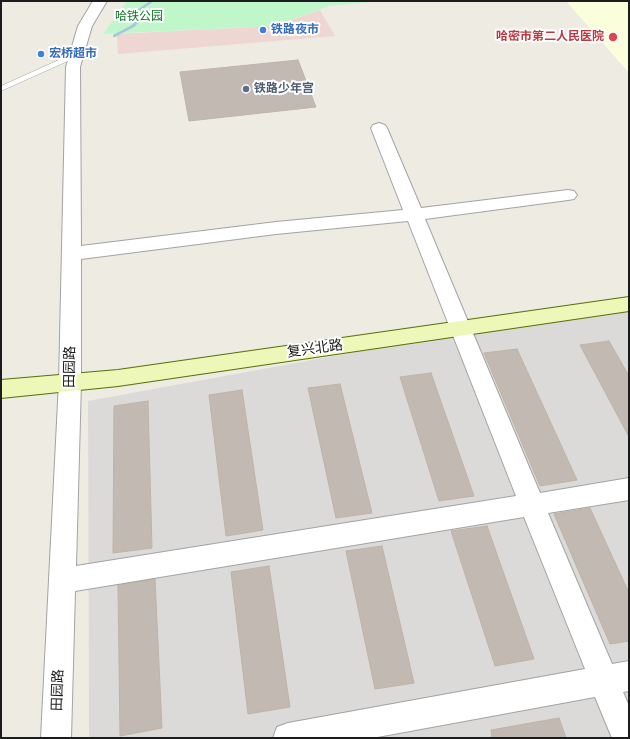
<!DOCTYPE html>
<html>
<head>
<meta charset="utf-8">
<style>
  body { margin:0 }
  #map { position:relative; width:630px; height:739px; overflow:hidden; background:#eeebe2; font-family:"PT Sans",sans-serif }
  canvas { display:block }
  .frame { position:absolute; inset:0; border:2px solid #1c1c1c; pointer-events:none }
</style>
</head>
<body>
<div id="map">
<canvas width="630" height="739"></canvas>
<div class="frame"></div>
</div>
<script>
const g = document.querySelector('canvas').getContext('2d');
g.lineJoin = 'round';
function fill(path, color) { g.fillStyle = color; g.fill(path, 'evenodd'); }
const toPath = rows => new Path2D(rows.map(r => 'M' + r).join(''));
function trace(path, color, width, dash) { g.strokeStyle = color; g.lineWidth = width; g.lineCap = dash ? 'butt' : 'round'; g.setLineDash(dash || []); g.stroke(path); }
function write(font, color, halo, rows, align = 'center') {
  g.font = font + ' "PT Sans","Noto Sans SC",sans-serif'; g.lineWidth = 4; g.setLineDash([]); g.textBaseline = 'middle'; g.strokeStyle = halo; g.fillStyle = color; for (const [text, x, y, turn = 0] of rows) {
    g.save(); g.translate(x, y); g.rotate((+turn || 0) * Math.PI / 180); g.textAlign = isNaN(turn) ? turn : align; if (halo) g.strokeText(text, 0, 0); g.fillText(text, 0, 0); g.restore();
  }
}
fill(toPath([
  [629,302,629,738,89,738,88,401]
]), '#dbdad9');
fill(toPath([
  [320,10,335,36,118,54,117,34,274,26]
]), '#eed6d2');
fill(toPath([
  [566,1,629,1,629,73]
]), '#fafedb');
fill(toPath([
  [127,1,381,1,329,6,274,26,103,34]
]), '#c0f7ca');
fill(toPath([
  [150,1,154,1,140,11,144,17,134,27,115,37,113,37,113,35,132,25,140,17,136,11,137,10,150,1]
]), '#a4c8da');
const building = toPath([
  [298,60,316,107,189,121,180,72,298,60],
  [609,341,629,376,629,437,580,345,609,341],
  [517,349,577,480,540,486,484,353,517,349],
  [431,373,474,496,439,501,400,377,431,373],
  [340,384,372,513,336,518,308,388,340,384],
  [242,390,263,530,226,536,209,395,242,390],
  [148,401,152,548,113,553,114,406,148,401],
  [590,508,629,593,629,641,610,644,554,514,590,508],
  [487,526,534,659,495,666,451,531,487,526],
  [382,546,414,683,375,689,346,551,382,546],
  [269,566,290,707,248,714,231,572,269,566],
  [155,579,162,728,120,736,118,585,155,579],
  [559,718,566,738,492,738,491,730,559,718]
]);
fill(building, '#c2bab2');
trace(building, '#bfb3a5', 1);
const lane = toPath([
  [72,54,79,56,1,91,1,86,72,54]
]);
const street = toPath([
  [93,1,107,1,92,26,80,67,81,246,276,222,403,210,371,128,373,125,379,123,385,125,387,128,421,208,568,190,574,191,577,195,574,199,568,200,425,219,540,493,629,478,629,500,548,513,612,664,629,661,629,691,623,692,629,706,629,738,612,738,595,697,372,738,273,738,277,727,288,723,585,669,524,517,75,591,71,738,41,738,59,382,66,67,78,26,93,1],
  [408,221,516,496,76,566,81,382,81,259,276,234,408,221]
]);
const secondary = toPath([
  [629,297,629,311,118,386,1,398,1,380,118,370,629,297]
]);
trace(lane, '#a3a3a3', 1);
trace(street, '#a3a3a3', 2);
trace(secondary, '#586f08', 2);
fill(lane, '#fff');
fill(street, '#fff');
fill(secondary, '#edf7b7');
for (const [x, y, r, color] of [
  [263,30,4,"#3f7fe0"],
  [613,37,5,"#e0444e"],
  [41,54,4,"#3f7fe0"],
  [246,89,4,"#5c6f8a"]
]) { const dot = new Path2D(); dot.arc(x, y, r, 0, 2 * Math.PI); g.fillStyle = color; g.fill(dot); trace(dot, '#fff', 1.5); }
write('12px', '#0e7723', '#fff', [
  ["哈铁公园",139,17]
]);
write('bold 12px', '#366cbe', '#fff', [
  ["铁路夜市",271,30],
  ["宏桥超市",49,54]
], 'left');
write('bold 12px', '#be3a42', '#fff', [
  ["哈密市第二人民医院",604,37]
], 'right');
write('bold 12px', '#4e5e75', '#fff', [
  ["铁路少年宫",254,89]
], 'left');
write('14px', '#1c1c1c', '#fff', [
  ["复兴北路",315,349,-8],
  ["田园路",70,367,-89],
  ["田园路",58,690,-88]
]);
</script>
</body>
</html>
